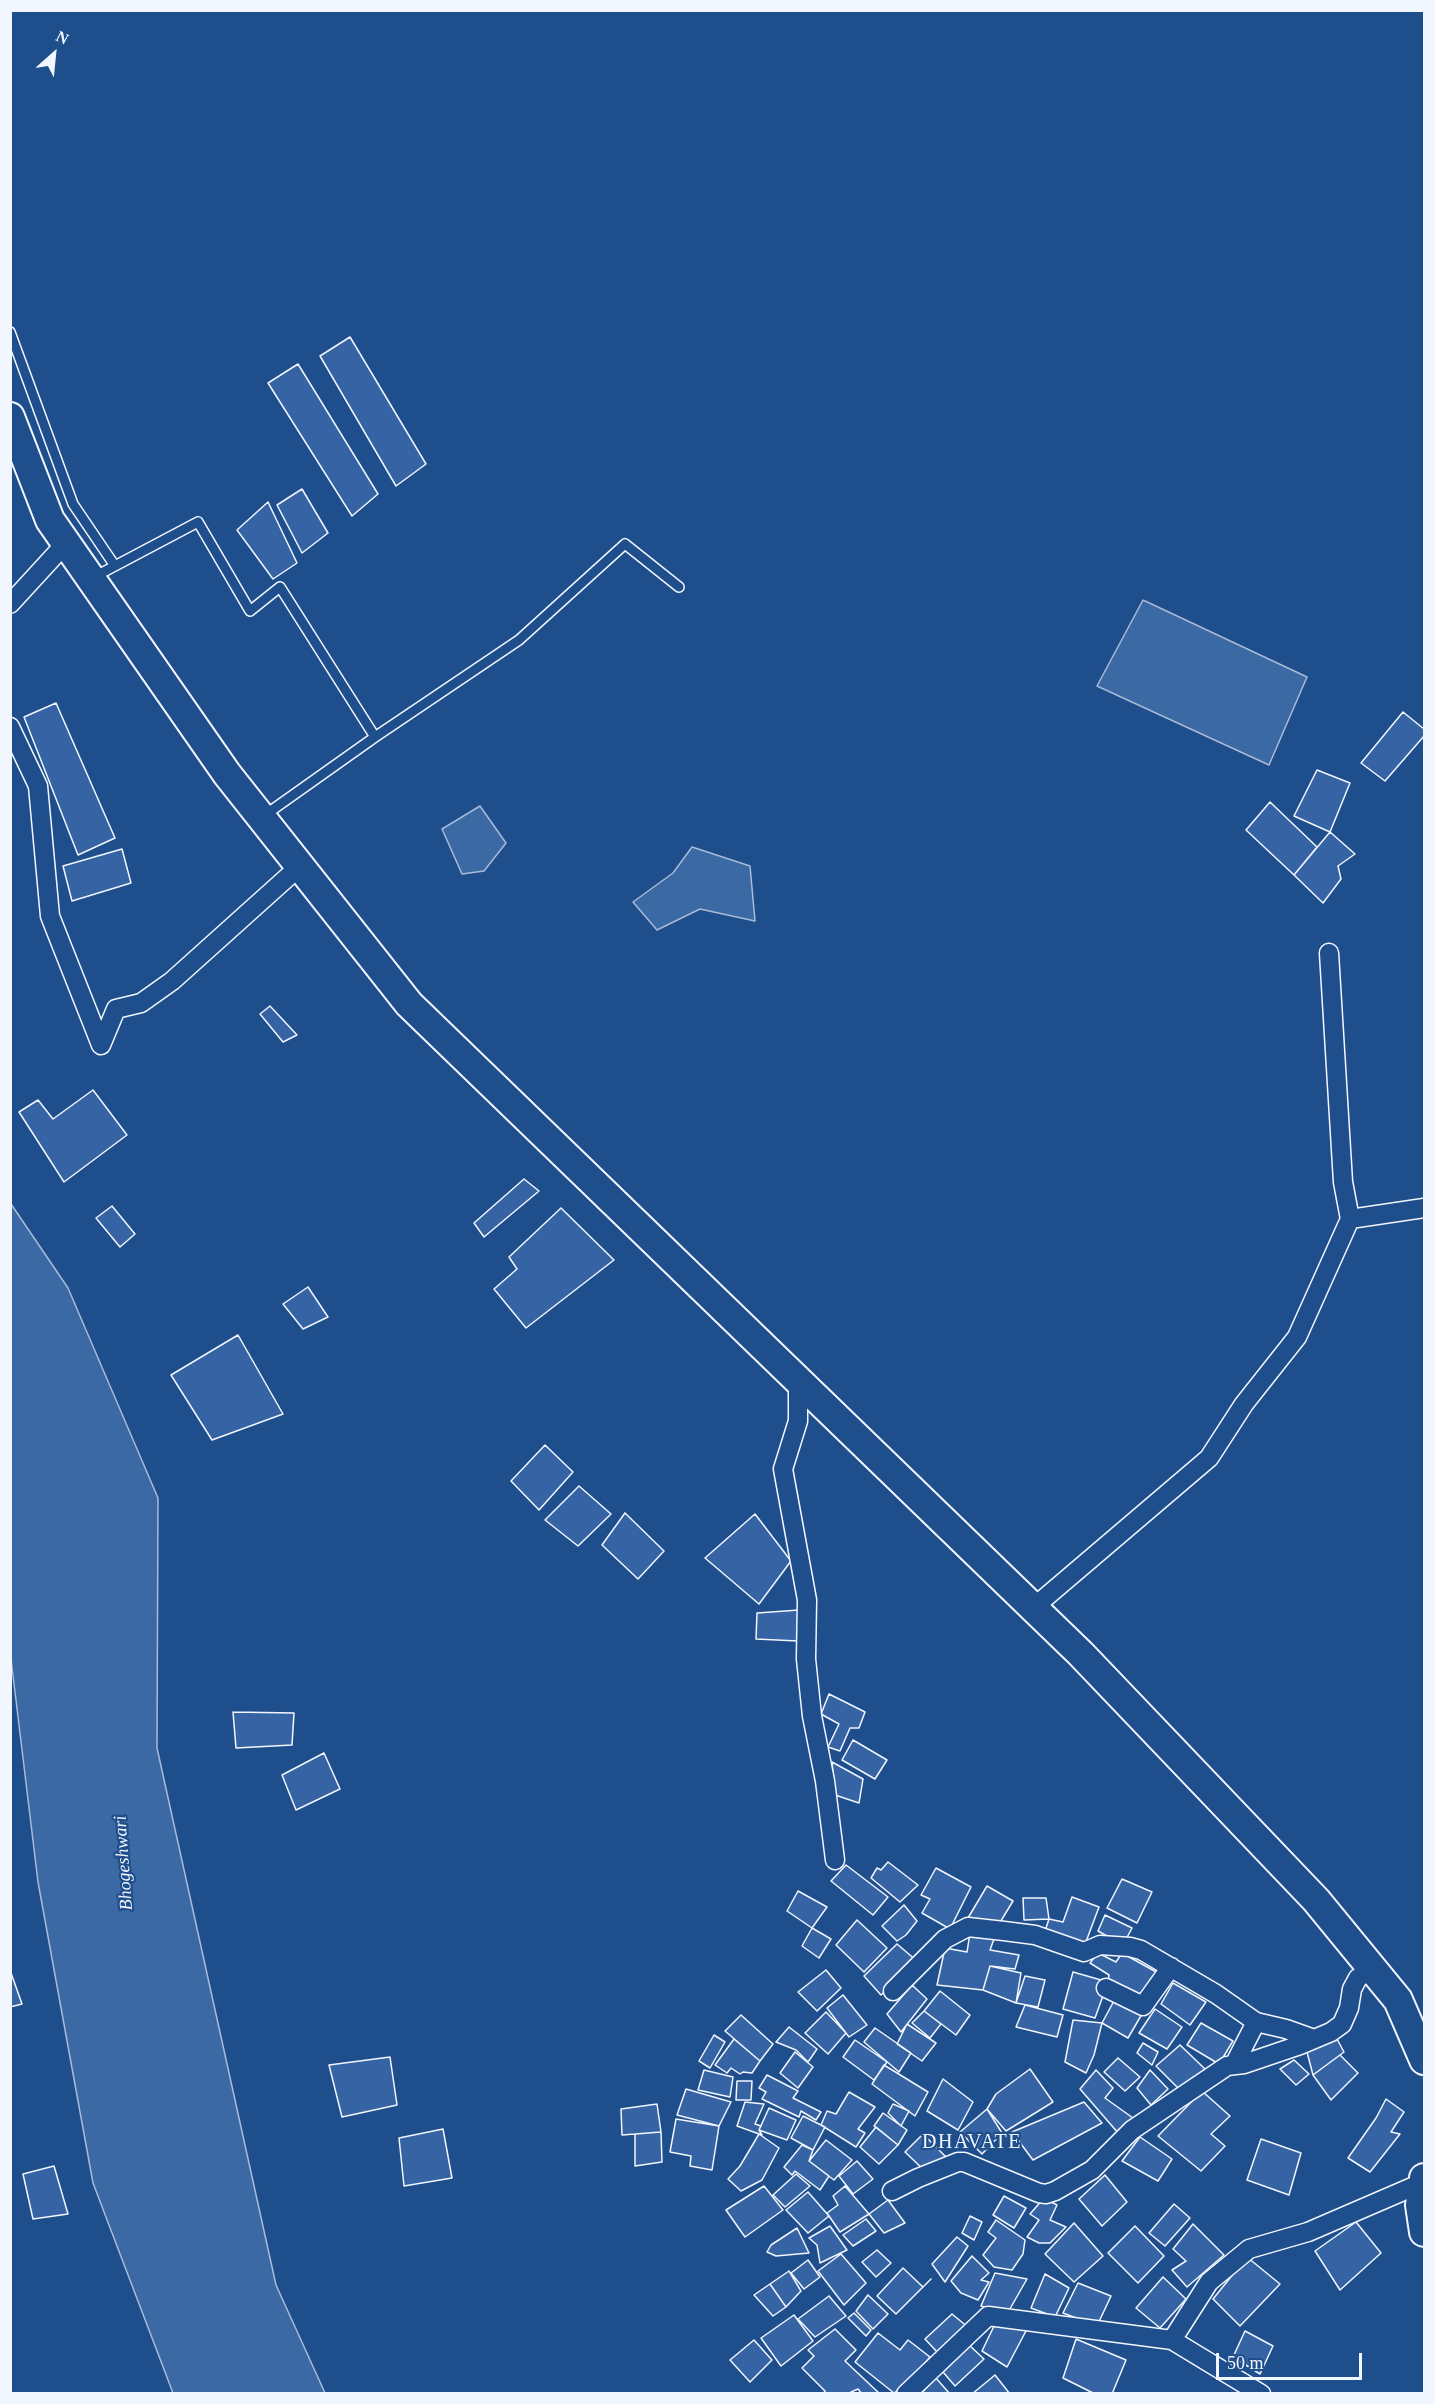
<!DOCTYPE html>
<html>
<head>
<meta charset="utf-8">
<style>
  body { margin:0 }
  #map { position:relative; width:1435px; height:2404px; overflow:hidden; background:#1f4e8c; font-family:Georgia,serif }
  canvas { display:block }
  .frame { position:absolute; inset:0; border:12px solid #f2f6ff; pointer-events:none }
  .north { position:absolute; left:24px; top:24px; width:60px; height:60px; -webkit-text-stroke:4px #1f4e8c; paint-order:stroke; rotate:27deg; font-size:16px; font-weight:700; line-height:24px; text-align:center; color:#f2f6ff }
  .north::after { content:''; display:block; margin:auto; width:21px; height:27px; background:#f2f6ff; clip-path:polygon(50% 0,100% 100%,50% 72%,0 100%) }
  .scale { position:absolute; left:1216px; top:2353px; width:146px; height:27px; box-sizing:border-box; border:3px solid #f2f6ff; border-top:0; padding-left:8px; font-size:18px; line-height:21px; white-space:nowrap; color:#f2f6ff; -webkit-text-stroke:4px #1f4e8c; paint-order:stroke }
</style>
</head>
<body>
<div id="map">
<canvas width="1435" height="2404"></canvas>
<div class="frame"></div>
<div class="north">N</div>
<div class="scale">50 m</div>
</div>
<script>
const g = document.querySelector('canvas').getContext('2d');
g.lineJoin = 'round';
function fill(path, color) { g.fillStyle = color; g.fill(path, 'evenodd'); }
const toPath = rows => new Path2D(rows.map(r => 'M' + r).join(''));
function trace(path, color, width, dash) { g.strokeStyle = color; g.lineWidth = width; g.lineCap = dash ? 'butt' : 'round'; g.setLineDash(dash || []); g.stroke(path); }
function write(font, color, halo, rows, align = 'center') {
  g.font = font + ' Georgia,serif'; g.lineWidth = 4.5; g.setLineDash([]); g.textBaseline = 'middle'; g.strokeStyle = halo; g.fillStyle = color; for (const [text, x, y, turn = 0] of rows) {
    g.save(); g.translate(x, y); g.rotate((+turn || 0) * Math.PI / 180); g.textAlign = isNaN(turn) ? turn : align; if (halo) g.strokeText(text, 0, 0); g.fillText(text, 0, 0); g.restore();
  }
}
const water = toPath([
  [1143,600,1307,677,1269,765,1097,686,1143,600],
  [480,806,506,843,484,871,462,874,442,829,480,806],
  [692,847,750,866,755,921,700,909,657,930,633,902,673,873,692,847],
  [11,1204,68,1288,158,1498,157,1748,276,2285,325,2393,173,2393,93,2183,38,1882,11,1659,11,1204]
]);
fill(water, '#3b69a3');
trace(water, '#a8bbd7', 1.5);
const building = toPath([
  [350,337,426,464,396,486,320,356,350,337],
  [298,364,378,494,352,516,268,383,298,364],
  [302,489,328,533,302,553,277,505,302,489],
  [268,502,297,563,273,579,237,530,268,502],
  [56,703,115,838,78,855,24,717,56,703],
  [1403,712,1424,729,1424,736,1385,781,1361,763,1403,712],
  [1317,770,1350,783,1330,832,1294,816,1317,770],
  [1270,802,1317,847,1294,875,1246,830,1270,802],
  [1330,832,1355,854,1338,866,1341,879,1323,903,1294,875,1330,832],
  [122,849,131,883,72,901,63,866,122,849],
  [270,1006,297,1035,283,1042,260,1014,270,1006],
  [93,1090,127,1135,64,1182,19,1112,38,1100,53,1119,93,1090],
  [524,1179,539,1191,484,1237,474,1223,524,1179],
  [112,1206,135,1234,120,1247,96,1218,112,1206],
  [561,1208,614,1260,526,1328,494,1289,517,1269,509,1257,561,1208],
  [308,1287,328,1317,303,1329,283,1304,308,1287],
  [238,1335,283,1414,212,1440,171,1375,238,1335],
  [545,1445,573,1472,539,1510,511,1481,545,1445],
  [579,1486,611,1514,578,1546,545,1520,579,1486],
  [625,1513,664,1551,638,1579,602,1545,625,1513],
  [755,1514,791,1561,759,1604,705,1558,755,1514],
  [799,1610,798,1641,756,1639,757,1613,799,1610],
  [829,1694,865,1712,859,1728,850,1728,840,1751,828,1747,839,1724,821,1714,829,1694],
  [233,1712,294,1713,292,1745,236,1748,233,1712],
  [853,1740,887,1760,875,1779,842,1760,853,1740],
  [324,1753,340,1789,296,1810,282,1775,324,1753],
  [832,1762,863,1779,859,1803,835,1795,832,1762],
  [888,1862,918,1885,900,1902,871,1878,877,1868,881,1870,888,1862],
  [846,1865,888,1897,873,1915,831,1881,846,1865],
  [936,1868,971,1887,950,1929,922,1913,930,1899,921,1895,936,1868],
  [1122,1879,1152,1892,1137,1923,1107,1908,1122,1879],
  [987,1886,1013,1901,996,1929,968,1918,987,1886],
  [798,1891,827,1907,812,1928,787,1911,798,1891],
  [1072,1897,1099,1907,1084,1947,1045,1931,1049,1919,1063,1922,1072,1897],
  [1023,1898,1046,1898,1049,1919,1024,1920,1023,1898],
  [904,1905,917,1921,906,1935,897,1941,882,1926,904,1905],
  [1105,1915,1132,1928,1123,1945,1098,1931,1105,1915],
  [857,1920,887,1948,864,1972,836,1945,857,1920],
  [812,1928,831,1939,819,1958,802,1946,812,1928],
  [970,1933,994,1939,990,1950,1019,1955,1015,1969,990,1966,983,1990,937,1985,945,1948,967,1952,970,1933],
  [897,1944,917,1961,881,1995,864,1976,897,1944],
  [1098,1953,1116,1962,1122,1953,1158,1973,1144,1997,1108,1982,1109,1975,1090,1963,1098,1953],
  [990,1966,1021,1973,1016,2003,983,1990,990,1966],
  [10,1970,22,2004,10,2007,10,1970],
  [826,1970,841,1988,817,2011,798,1992,826,1970],
  [1073,1972,1108,1982,1095,2018,1063,2009,1073,1972],
  [1025,1976,1045,1980,1038,2007,1016,2003,1025,1976],
  [1173,1983,1206,2002,1190,2025,1161,2004,1173,1983],
  [912,1985,927,1999,901,2032,887,2014,912,1985],
  [940,1991,970,2015,956,2035,924,2011,940,1991],
  [843,1995,867,2025,849,2037,827,2008,843,1995],
  [1115,1999,1142,2014,1128,2038,1102,2023,1115,1999],
  [1025,2005,1063,2015,1057,2037,1016,2027,1025,2005],
  [1155,2009,1182,2027,1167,2049,1139,2033,1155,2009],
  [924,2011,941,2024,930,2038,912,2023,924,2011],
  [826,2012,846,2033,828,2054,805,2033,826,2012],
  [741,2015,773,2044,760,2061,725,2031,741,2015],
  [1073,2020,1102,2023,1094,2055,1086,2073,1065,2062,1073,2020],
  [1201,2023,1233,2041,1219,2064,1187,2045,1201,2023],
  [907,2024,936,2043,922,2061,897,2044,907,2024],
  [789,2027,817,2049,808,2062,796,2050,776,2042,789,2027],
  [875,2028,911,2053,899,2072,864,2042,875,2028],
  [714,2035,725,2042,710,2068,699,2061,714,2035],
  [734,2039,760,2061,752,2073,743,2072,740,2074,731,2068,727,2073,715,2065,734,2039],
  [1337,2039,1344,2052,1313,2075,1307,2052,1337,2039],
  [855,2040,887,2062,874,2080,843,2057,855,2040],
  [1143,2043,1158,2052,1152,2065,1137,2053,1143,2043],
  [1180,2045,1205,2069,1180,2090,1156,2066,1180,2045],
  [795,2052,813,2067,798,2088,780,2073,795,2052],
  [1340,2055,1358,2073,1331,2100,1313,2075,1340,2055],
  [390,2057,397,2105,342,2117,329,2065,390,2057],
  [1118,2058,1140,2077,1125,2091,1104,2072,1118,2058],
  [1294,2060,1309,2074,1296,2085,1280,2069,1294,2060],
  [884,2065,928,2092,915,2116,872,2084,884,2065],
  [1030,2069,1053,2102,1006,2131,987,2109,996,2094,1030,2069],
  [704,2070,733,2077,730,2097,698,2090,704,2070],
  [1096,2070,1113,2088,1105,2098,1133,2118,1119,2134,1080,2089,1096,2070],
  [1150,2070,1168,2089,1151,2105,1137,2088,1150,2070],
  [767,2075,798,2091,793,2098,821,2112,816,2120,801,2111,799,2117,762,2099,766,2092,759,2088,767,2075],
  [943,2079,973,2102,958,2130,927,2111,943,2079],
  [737,2081,752,2081,751,2100,736,2100,737,2081],
  [686,2089,731,2102,719,2126,677,2115,686,2089],
  [1202,2091,1230,2116,1211,2134,1225,2146,1201,2171,1158,2136,1202,2091],
  [849,2092,875,2107,858,2129,865,2133,856,2147,821,2125,827,2111,836,2114,849,2092],
  [1386,2099,1404,2112,1391,2132,1400,2134,1370,2172,1348,2158,1376,2118,1386,2099],
  [745,2102,764,2104,755,2124,761,2126,759,2130,762,2135,737,2126,745,2102],
  [1084,2102,1102,2123,1033,2160,1012,2132,1084,2102],
  [657,2104,661,2132,622,2135,621,2109,657,2104],
  [893,2104,909,2111,901,2126,888,2113,893,2104],
  [769,2108,796,2120,787,2140,759,2130,769,2108],
  [987,2109,1002,2133,982,2154,960,2132,987,2109],
  [883,2113,907,2130,898,2145,874,2126,883,2113],
  [803,2116,825,2127,813,2150,791,2138,803,2116],
  [676,2119,719,2126,712,2170,690,2166,691,2156,670,2152,676,2119],
  [876,2127,898,2145,879,2164,860,2147,876,2127],
  [443,2129,452,2178,404,2186,399,2138,443,2129],
  [661,2132,662,2162,635,2166,635,2134,661,2132],
  [759,2134,779,2148,762,2180,741,2191,728,2179,740,2166,759,2134],
  [923,2134,947,2158,928,2174,905,2152,923,2134],
  [1140,2137,1172,2159,1158,2181,1122,2161,1140,2137],
  [1261,2139,1301,2153,1289,2195,1247,2180,1261,2139],
  [826,2140,852,2160,834,2180,809,2161,826,2140],
  [802,2145,813,2150,809,2161,829,2176,820,2190,795,2171,792,2175,784,2167,802,2145],
  [857,2161,873,2179,853,2194,839,2176,857,2161],
  [54,2166,68,2214,33,2219,23,2174,54,2166],
  [796,2174,810,2186,785,2207,773,2195,796,2174],
  [1105,2175,1127,2202,1102,2226,1079,2199,1105,2175],
  [764,2186,783,2210,745,2237,726,2210,764,2186],
  [845,2186,869,2214,840,2232,827,2213,838,2205,833,2196,845,2186],
  [808,2192,829,2216,808,2233,786,2210,808,2192],
  [1004,2196,1026,2208,1014,2228,993,2215,1004,2196],
  [1044,2198,1057,2205,1050,2220,1066,2227,1050,2243,1039,2243,1027,2237,1039,2220,1030,2214,1044,2198],
  [888,2200,905,2223,884,2233,869,2214,888,2200],
  [1174,2204,1190,2218,1165,2246,1149,2233,1174,2204],
  [970,2216,982,2222,974,2240,962,2233,970,2216],
  [866,2219,876,2231,853,2246,843,2235,866,2219],
  [996,2220,1025,2240,1023,2254,1012,2270,994,2267,983,2255,996,2238,988,2232,996,2220],
  [1356,2222,1381,2253,1340,2290,1315,2251,1356,2222],
  [1074,2223,1103,2256,1074,2282,1045,2254,1074,2223],
  [1193,2224,1224,2255,1187,2287,1172,2270,1186,2261,1173,2249,1193,2224],
  [830,2226,847,2250,820,2263,817,2245,809,2238,830,2226],
  [1135,2226,1164,2256,1138,2283,1108,2253,1135,2226],
  [797,2228,809,2253,776,2256,767,2252,771,2245,797,2228],
  [957,2237,968,2246,945,2282,932,2264,957,2237],
  [877,2250,891,2263,876,2277,862,2262,877,2250],
  [841,2254,866,2283,844,2305,818,2271,841,2254],
  [972,2256,989,2273,981,2280,989,2282,978,2300,961,2293,951,2281,972,2256],
  [1247,2257,1280,2284,1240,2326,1213,2299,1247,2257],
  [808,2260,820,2277,804,2289,791,2273,808,2260],
  [903,2268,923,2287,931,2279,896,2314,877,2296,903,2268],
  [789,2271,801,2291,786,2307,770,2284,789,2271],
  [995,2273,1027,2279,1007,2314,981,2306,995,2273],
  [1045,2274,1069,2288,1055,2317,1031,2308,1045,2274],
  [1163,2277,1186,2299,1160,2328,1136,2308,1163,2277],
  [1078,2283,1111,2296,1097,2326,1063,2313,1078,2283],
  [770,2284,786,2307,773,2316,754,2295,770,2284],
  [868,2295,888,2314,873,2329,856,2311,868,2295],
  [829,2296,846,2316,815,2337,798,2319,829,2296],
  [854,2313,871,2330,866,2336,848,2318,854,2313],
  [952,2314,969,2328,939,2354,925,2339,952,2314],
  [794,2315,813,2341,781,2366,761,2338,794,2315],
  [995,2324,1027,2329,1007,2367,982,2351,995,2324],
  [835,2329,856,2350,845,2361,880,2394,862,2394,858,2389,851,2392,853,2394,823,2394,825,2391,802,2368,814,2356,808,2350,835,2329],
  [1245,2331,1273,2346,1260,2374,1233,2357,1245,2331],
  [878,2333,900,2350,908,2340,930,2357,911,2381,894,2393,855,2362,878,2333],
  [1076,2339,1126,2360,1112,2394,1095,2394,1063,2378,1076,2339],
  [754,2340,772,2360,750,2382,730,2360,754,2340],
  [969,2345,984,2359,955,2386,943,2372,969,2345],
  [995,2375,1010,2394,972,2394,995,2375],
  [935,2377,950,2394,921,2394,935,2377]
]);
fill(building, '#3563a3');
trace(building, '#f2f6ff', 1.5);
const service = toPath([
  [10,332,73,504,115,566],
  [94,577,198,522,250,611,280,587,375,737,519,640,625,544,679,587],
  [265,815,375,737]
]);
const minor = toPath([
  [10,604,66,543],
  [10,727,38,786,50,916,101,1045],
  [1329,953,1343,1182,1350,1219,1424,1208],
  [101,1045,116,1009,141,1003,172,981,300,866],
  [798,1380,798,1421,783,1469,807,1600,806,1659,812,1716,825,1781,835,1860],
  [1033,1608,1209,1458,1244,1404,1297,1337,1350,1219],
  [1106,1988,1143,2006,1171,1967],
  [893,1991,945,1939,968,1927,1004,1931,1035,1935,1084,1952,1100,1945,1130,1947,1141,1950,1216,1994,1256,2022,1286,2029,1314,2039],
  [1234,2065,1256,2022],
  [892,2191,918,2178,958,2162,964,2162,1039,2193,1046,2194,1055,2191,1092,2170,1132,2130,1227,2066,1244,2064,1300,2045,1331,2032,1342,2024,1349,2008,1352,1989,1358,1978,1372,1968],
  [1172,2340,1209,2282,1249,2249,1308,2232,1424,2182],
  [906,2394,988,2316,1172,2340,1261,2394]
]);
const trunk = toPath([
  [10,417,50,520,227,774,409,1004,1081,1654,1316,1900,1398,2000,1424,2060],
  [1424,2178,1420,2205,1424,2232]
]);
trace(service, '#f2f6ff', 12);
trace(minor, '#f2f6ff', 21);
trace(trunk, '#f2f6ff', 32);
trace(service, '#1f4e8c', 9);
trace(minor, '#1f4e8c', 18);
trace(trunk, '#1f4e8c', 28);
write('italic 18px', '#f2f6ff', '#1f4e8c', [
  ["Bhogeshwari",124,1863,-94]
]);
g.letterSpacing = '1.5px';
write('20px', '#f2f6ff', '#1f4e8c', [
  ["DHAVATE",972,2143]
]);
g.letterSpacing = '0px';
</script>
</body>
</html>
